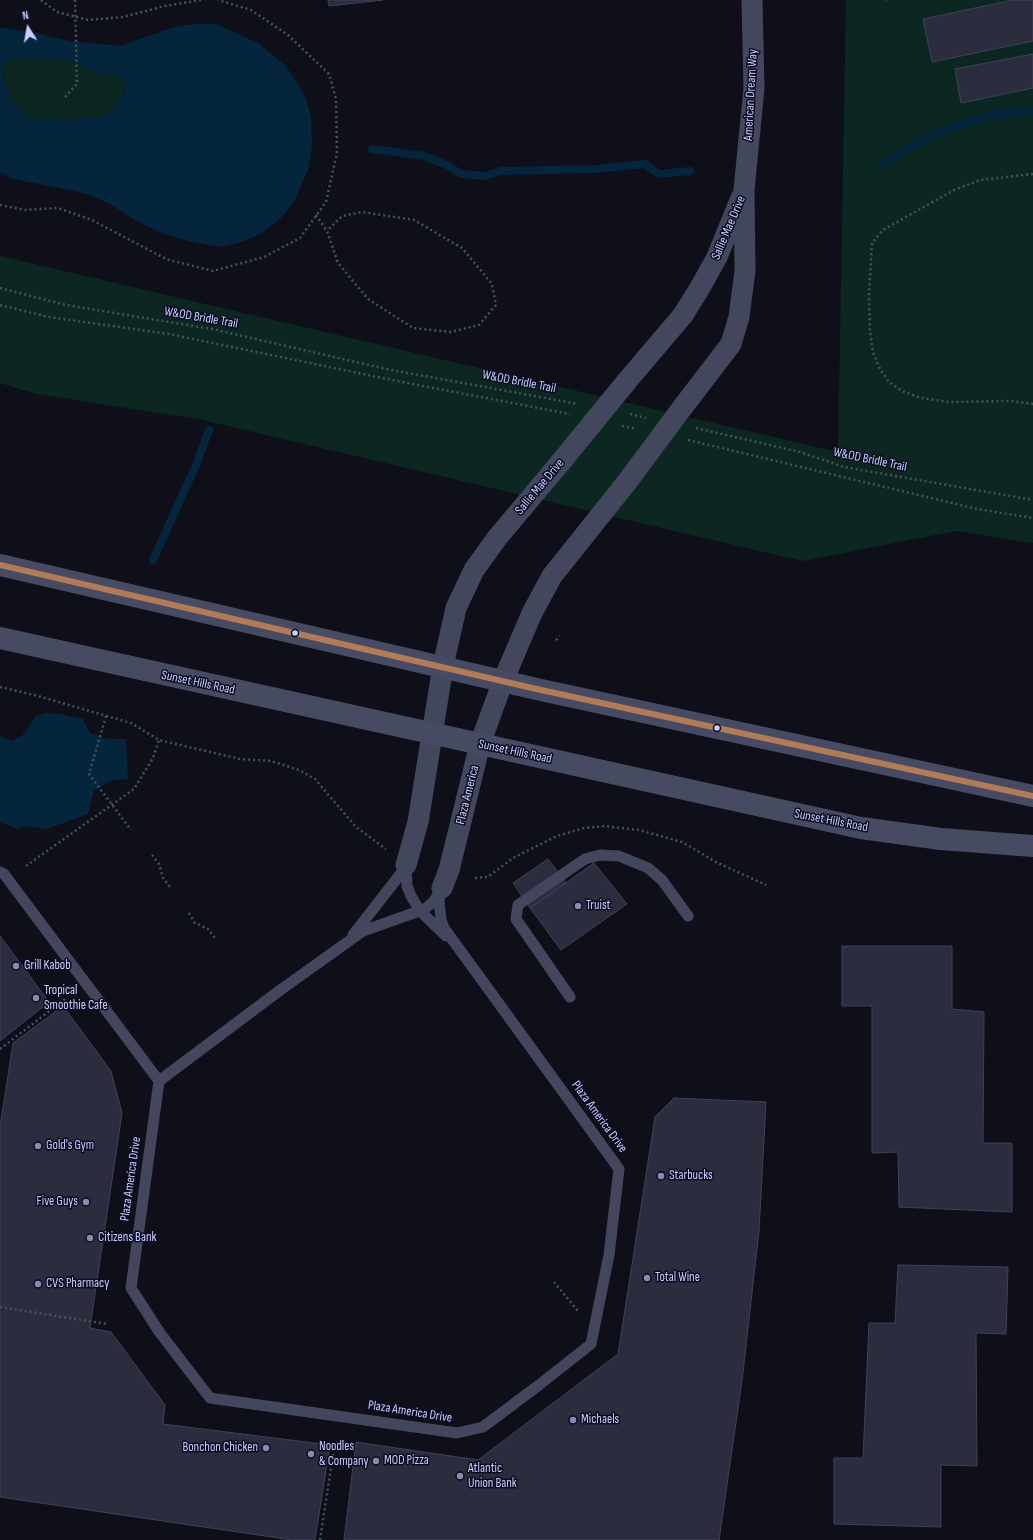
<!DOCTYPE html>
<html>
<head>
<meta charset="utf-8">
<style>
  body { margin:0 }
  #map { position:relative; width:1033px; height:1540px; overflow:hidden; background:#0f0f1a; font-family:"Sofia Sans Condensed",sans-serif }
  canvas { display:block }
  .north { position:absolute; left:8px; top:8px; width:40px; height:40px; -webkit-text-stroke:3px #0a0b1f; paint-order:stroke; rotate:349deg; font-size:11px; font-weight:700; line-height:16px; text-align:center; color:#c8cfff }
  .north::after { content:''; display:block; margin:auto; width:14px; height:18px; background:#c8cfff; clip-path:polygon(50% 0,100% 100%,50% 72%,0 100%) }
</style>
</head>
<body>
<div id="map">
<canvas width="1033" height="1540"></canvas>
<div class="north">N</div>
</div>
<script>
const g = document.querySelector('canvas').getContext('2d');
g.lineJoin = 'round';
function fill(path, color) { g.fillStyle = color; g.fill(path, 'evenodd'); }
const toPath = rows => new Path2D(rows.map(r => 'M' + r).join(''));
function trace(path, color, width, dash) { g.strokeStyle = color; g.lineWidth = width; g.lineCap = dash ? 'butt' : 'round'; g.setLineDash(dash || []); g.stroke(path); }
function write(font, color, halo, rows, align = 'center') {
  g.font = font + ' "Sofia Sans Condensed",sans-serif'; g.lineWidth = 3; g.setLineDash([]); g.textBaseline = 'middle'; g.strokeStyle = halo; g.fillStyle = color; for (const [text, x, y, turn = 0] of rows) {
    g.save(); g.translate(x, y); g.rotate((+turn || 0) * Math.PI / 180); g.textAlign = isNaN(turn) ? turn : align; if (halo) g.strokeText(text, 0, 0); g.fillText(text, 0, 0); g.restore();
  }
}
fill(toPath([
  [846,0,1033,0,1033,543,956,531,802,561,198,419,36,394,0,383,0,256,838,452],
  [27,58,70,60,98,73,122,77,126,85,120,100,108,115,94,118,41,120,25,115,12,101,5,81,2,65,9,59]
]), '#0c2621');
fill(toPath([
  [195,24,216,24,258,43,286,66,305,95,311,117,312,147,308,170,295,200,281,218,260,234,242,242,220,247,197,243,167,235,140,223,110,204,84,193,13,179,0,172,0,27,35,33,69,41,120,46,174,27],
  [27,58,70,60,98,73,122,77,126,86,120,100,108,115,94,118,41,120,25,115,12,101,5,81,2,65,9,59],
  [46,713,60,714,83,719,90,733,108,739,126,739,128,779,110,781,94,791,88,814,47,829,24,826,17,829,0,822,0,735,11,741,22,736,36,716]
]), '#05253c');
trace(toPath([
  [372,149,424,156,447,165,461,174,485,176,501,171,595,169,645,164,659,174,690,171],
  [882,164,931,136,970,121,1003,113,1033,111],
  [153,560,197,463,209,430]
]), '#05253c', 8);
const building = toPath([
  [328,0,383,0,329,6,328,0],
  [1013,0,1033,0,1033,41,932,62,923,19,1013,0],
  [1033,54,1033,88,961,103,955,69,1033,54],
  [548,859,566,883,530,908,513,883,548,859],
  [594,863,627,904,561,950,530,908,594,863],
  [0,936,49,1002,0,1041,0,936],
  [842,946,952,946,952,1009,984,1012,983,1143,1012,1143,1012,1212,899,1207,898,1152,872,1153,872,1006,842,1006,842,946],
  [63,1006,111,1071,122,1113,90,1328,111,1332,165,1405,163,1424,330,1445,315,1540,292,1540,0,1497,0,1127,13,1043,63,1006],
  [674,1098,766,1102,759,1231,742,1381,719,1540,344,1540,356,1442,478,1460,618,1354,655,1117,674,1098],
  [898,1265,1008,1267,1006,1334,976,1333,977,1466,941,1465,941,1527,834,1524,834,1458,863,1458,869,1323,895,1323,898,1265]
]);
fill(building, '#2b2d3e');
trace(building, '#404159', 1);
trace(toPath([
  [41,0,57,12,88,20,123,17,165,6,201,0],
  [886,0,887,0],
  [65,97,77,84,75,0],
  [1033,174,980,180,954,190,883,230,872,243,869,296,870,332,873,352,880,369,889,382,902,391,921,398,949,402,1011,401,1033,404],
  [0,205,25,210,58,208,92,220,166,259,213,271,264,257,300,238,326,202,337,153,336,99,329,74,288,35,251,10,218,0],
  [316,215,327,231,338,263,368,299,413,328,451,332,479,325,496,305,492,284,462,248,414,220,362,212,342,216,327,231],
  [0,288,66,305,212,329,386,369,578,404],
  [0,305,49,317,169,334,402,382,570,414],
  [630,414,646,418],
  [622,426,637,429],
  [696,428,800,452,844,467,1033,500],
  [688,440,977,509,1033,518],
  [556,640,560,636],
  [0,687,38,696,131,723,159,740,240,759,271,761,299,770,315,779,356,827,386,849],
  [106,716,89,774,131,830],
  [152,855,159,864,163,878,171,888],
  [26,866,134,789,153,758,159,740],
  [475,878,488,877,513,858,557,836,584,828,604,826,639,830,682,842,716,862,766,885],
  [189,913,195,923,208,929,215,938],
  [0,1049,65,999],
  [554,1282,578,1311],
  [0,1307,107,1324],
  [320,1540,335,1442]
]), '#40555d', 2.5, [2, 3]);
trace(toPath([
  [406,865,407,886,411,896,420,911,446,936],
  [0,872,4,874,159,1081],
  [442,888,439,901,441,920,444,928,619,1169,609,1255,591,1344,539,1385,483,1427,457,1433,210,1398,160,1333,131,1288,159,1081,279,991,363,931,425,909,434,901,442,888],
  [353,935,406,867],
  [570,997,516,919,518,905,585,859,600,855,619,856,648,868,662,880,688,916]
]), '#42475d', 11);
trace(toPath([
  [627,381,683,315,701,286,717,257,741,198],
  [682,408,731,344,739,317,745,271,744,190,754,88,752,0],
  [406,865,418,822,443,666,456,608,474,570,497,538,560,463],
  [442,888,449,870,480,744,503,681,532,613,552,576,627,482]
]), '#42475d', 21);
trace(toPath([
  [0,565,541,690,1033,796],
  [0,638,861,828,941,839,1033,846]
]), '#464a62', 22);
trace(toPath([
  [560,463,627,381],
  [627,482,682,408]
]), '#42475d', 21);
trace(toPath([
  [0,565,541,690,1033,796]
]), '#b07c57', 6);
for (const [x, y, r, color] of [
  [295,633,3.5,"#c8cfff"],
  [717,728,3.5,"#c8cfff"],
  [578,906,4,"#878caf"],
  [16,966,4,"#878caf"],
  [36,998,4,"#878caf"],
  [38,1146,4,"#878caf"],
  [661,1176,4,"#878caf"],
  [86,1202,4,"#878caf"],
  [90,1238,4,"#878caf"],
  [647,1278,4,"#878caf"],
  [38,1284,4,"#878caf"],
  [573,1420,4,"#878caf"],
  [266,1448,4,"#878caf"],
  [311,1454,4,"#878caf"],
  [376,1461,4,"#878caf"],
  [460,1476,4,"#878caf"]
]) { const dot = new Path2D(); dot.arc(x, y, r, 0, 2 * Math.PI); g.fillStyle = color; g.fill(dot); trace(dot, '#0a0b1f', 1.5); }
write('13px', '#c8cfff', '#0a0b1f', [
  ["American Dream Way",751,95,-87],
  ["Sallie Mae Drive",729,228,-67],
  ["W&OD Bridle Trail",201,318,10],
  ["W&OD Bridle Trail",519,382,11],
  ["W&OD Bridle Trail",870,460,12],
  ["Sallie Mae Drive",540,487,-50],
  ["Sunset Hills Road",198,683,12],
  ["Sunset Hills Road",515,752,12],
  ["Plaza America",468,795,-76],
  ["Sunset Hills Road",831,821,11],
  ["Plaza America Drive",599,1117,54],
  ["Plaza America Drive",131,1179,-82],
  ["Plaza America Drive",410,1412,9]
]);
write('13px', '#c8cfff', '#0a0b1f', [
  ["Truist",586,906],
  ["Grill Kabob",24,966],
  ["Tropical",44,991],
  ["Smoothie Cafe",44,1006],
  ["Gold's Gym",46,1146],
  ["Starbucks",669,1176],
  ["Five Guys",78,1202,"right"],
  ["Citizens Bank",98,1238],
  ["Total Wine",655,1278],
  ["CVS Pharmacy",46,1284],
  ["Michaels",581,1420],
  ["Noodles",319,1447],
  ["& Company",319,1462],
  ["Bonchon Chicken",258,1448,"right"],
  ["MOD Pizza",384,1461],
  ["Atlantic",468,1469],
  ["Union Bank",468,1484]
], 'left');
</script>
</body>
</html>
